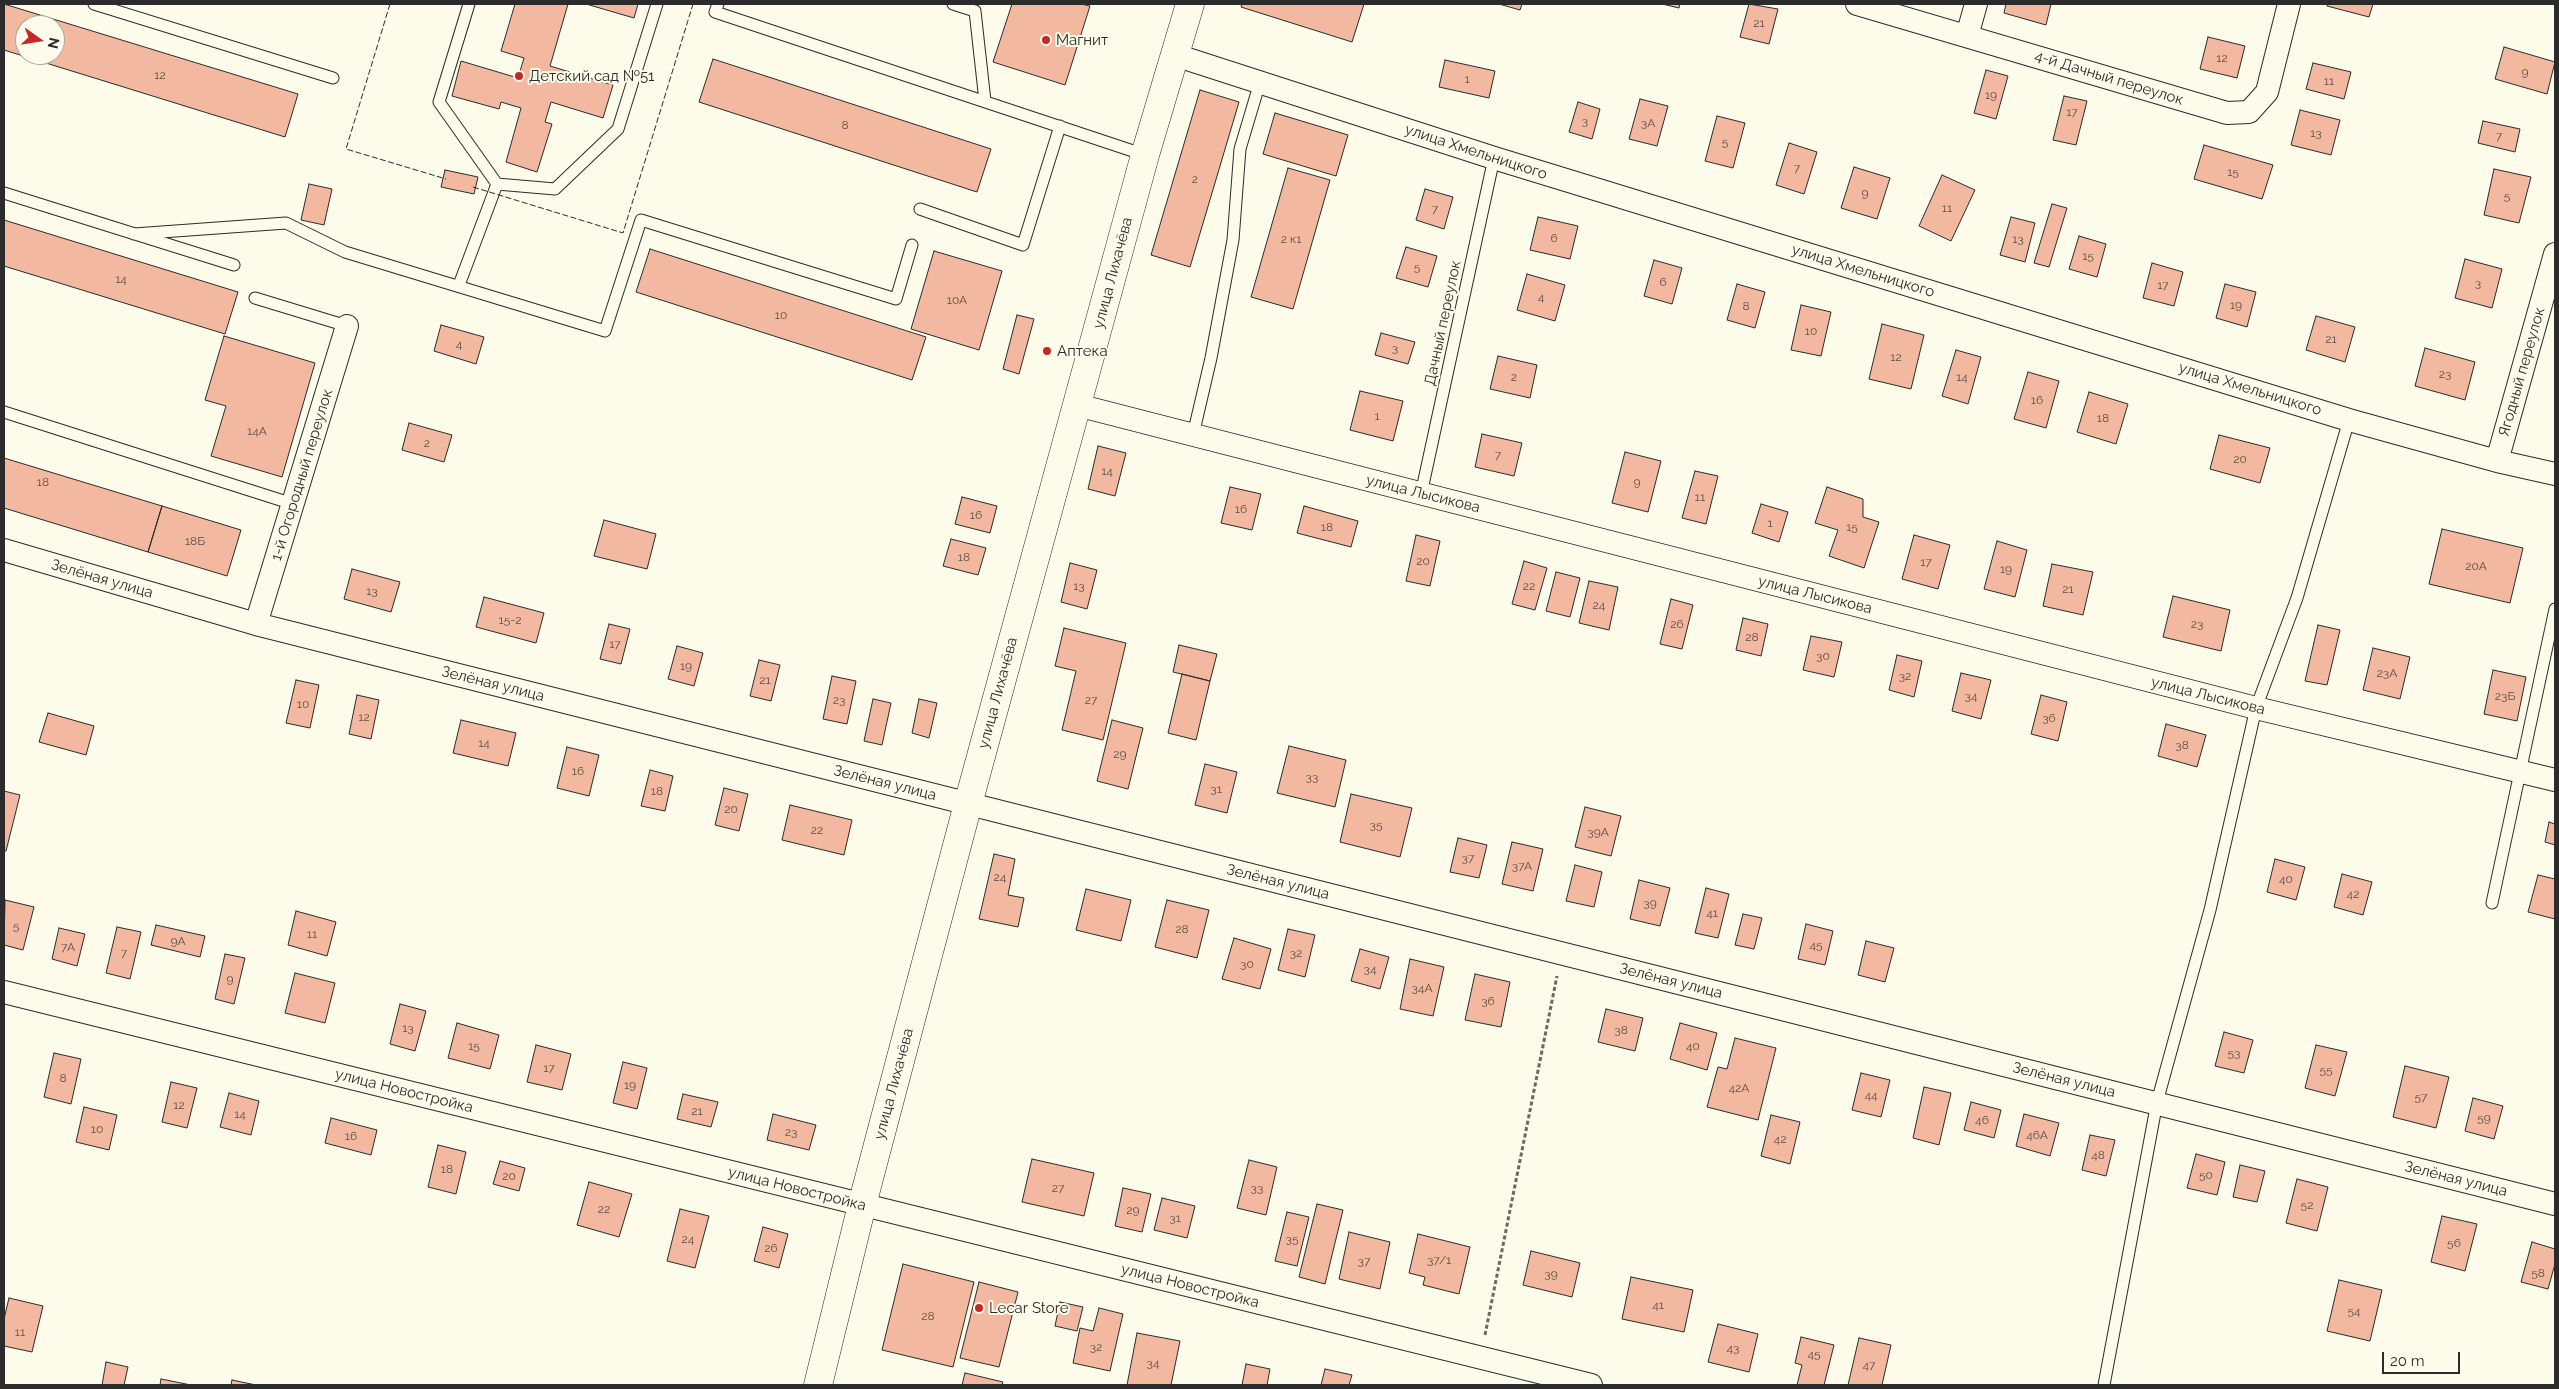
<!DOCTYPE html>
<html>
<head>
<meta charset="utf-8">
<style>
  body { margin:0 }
  #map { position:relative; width:2559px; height:1389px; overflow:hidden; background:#fdfbea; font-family:Raleway,sans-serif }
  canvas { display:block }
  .frame { position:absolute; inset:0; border:5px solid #2b2b2b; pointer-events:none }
  .north { position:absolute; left:15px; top:15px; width:50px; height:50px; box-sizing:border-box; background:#fdfbea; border:1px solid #a9a89e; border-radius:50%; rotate:103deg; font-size:14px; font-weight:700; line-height:20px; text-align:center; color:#2b2b2b }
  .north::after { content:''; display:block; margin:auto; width:18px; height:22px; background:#c62828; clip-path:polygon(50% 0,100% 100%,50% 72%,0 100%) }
  .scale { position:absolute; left:2382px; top:1352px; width:78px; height:22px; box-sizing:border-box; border:2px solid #2b2b2b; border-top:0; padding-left:6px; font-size:15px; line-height:18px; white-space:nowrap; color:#2b2b2b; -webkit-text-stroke:4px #fdfbea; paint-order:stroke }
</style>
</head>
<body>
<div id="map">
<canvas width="2559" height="1389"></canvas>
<div class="frame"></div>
<div class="north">N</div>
<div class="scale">20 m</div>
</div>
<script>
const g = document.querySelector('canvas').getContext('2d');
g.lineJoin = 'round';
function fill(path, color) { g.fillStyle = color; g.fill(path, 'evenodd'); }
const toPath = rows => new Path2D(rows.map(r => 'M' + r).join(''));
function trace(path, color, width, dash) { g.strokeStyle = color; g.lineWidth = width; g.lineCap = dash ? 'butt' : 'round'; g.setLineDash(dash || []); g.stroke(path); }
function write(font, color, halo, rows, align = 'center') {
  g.font = font + ' Raleway,sans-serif'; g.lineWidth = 4; g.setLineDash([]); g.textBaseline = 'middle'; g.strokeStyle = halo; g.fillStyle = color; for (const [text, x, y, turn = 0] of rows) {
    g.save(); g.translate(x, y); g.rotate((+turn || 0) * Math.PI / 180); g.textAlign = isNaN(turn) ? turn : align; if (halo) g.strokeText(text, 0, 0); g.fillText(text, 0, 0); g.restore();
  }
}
const building = toPath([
  [4,4,298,94,285,137,4,50,4,4],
  [25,25,55,25,55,55,25,55,25,25],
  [515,4,568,4,550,66,613,85,603,118,551,102,545,122,552,124,537,172,506,162,521,108,501,102,499,109,452,96,461,61,518,78,524,58,501,51,515,4],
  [586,4,638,4,634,18,586,4],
  [1012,4,1081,4,1090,6,1065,85,993,62,1012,4],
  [1242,4,1364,4,1352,42,1241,7,1242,4],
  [1499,4,1522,4,1520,10,1499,4],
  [1662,4,1680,4,1679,8,1662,4],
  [1749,4,1778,9,1769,44,1740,37,1749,4],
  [2006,4,2051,4,2046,25,2004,13,2006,4],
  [2328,4,2373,4,2369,17,2327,6,2328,4],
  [2208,37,2245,46,2237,78,2200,69,2208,37],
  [2504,47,2555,62,2547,94,2495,79,2504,47],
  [713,59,991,149,977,192,699,102,713,59],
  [1445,60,1495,71,1489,98,1439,87,1445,60],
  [2313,63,2351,72,2344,99,2306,89,2313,63],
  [1986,70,2008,76,1996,119,1974,113,1986,70],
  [1200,90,1239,102,1190,267,1151,255,1200,90],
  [2064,96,2087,101,2076,145,2053,140,2064,96],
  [1640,99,1668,106,1657,146,1629,139,1640,99],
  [1578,102,1600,109,1592,139,1569,132,1578,102],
  [2300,110,2340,120,2331,155,2291,145,2300,110],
  [1275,113,1348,135,1336,176,1263,154,1275,113],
  [1717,116,1745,123,1733,168,1705,161,1717,116],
  [2483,121,2520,129,2515,152,2478,143,2483,121],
  [1789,143,1817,152,1804,194,1776,185,1789,143],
  [2204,145,2273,165,2262,199,2194,179,2204,145],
  [1854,167,1890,178,1877,219,1841,208,1854,167],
  [1288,168,1330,180,1293,309,1251,297,1288,168],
  [2494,169,2531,177,2519,223,2484,215,2494,169],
  [445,170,478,177,474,194,441,187,445,170],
  [1942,175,1975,190,1951,241,1919,226,1942,175],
  [309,184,332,189,324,225,301,220,309,184],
  [1425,189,1453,197,1444,229,1416,220,1425,189],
  [2052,204,2067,208,2049,267,2034,263,2052,204],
  [1538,217,1578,226,1570,259,1530,250,1538,217],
  [2011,217,2035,223,2025,262,2000,255,2011,217],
  [4,220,238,292,225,334,4,266,4,220],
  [2079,236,2106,244,2097,277,2069,269,2079,236],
  [1406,247,1437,256,1428,287,1396,278,1406,247],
  [650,249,926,337,912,380,636,292,650,249],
  [934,251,1002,271,979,350,911,329,934,251],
  [2465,259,2502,269,2492,308,2455,298,2465,259],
  [1654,260,1682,268,1672,304,1644,296,1654,260],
  [2152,263,2183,272,2174,306,2143,298,2152,263],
  [1527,274,1565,285,1555,321,1517,310,1527,274],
  [1737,284,1765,292,1755,328,1727,320,1737,284],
  [2225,284,2256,292,2247,327,2216,318,2225,284],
  [1801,305,1831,312,1821,356,1791,350,1801,305],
  [1017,315,1034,319,1019,374,1003,369,1017,315],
  [2316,316,2355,327,2345,362,2306,350,2316,316],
  [1882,324,1924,335,1911,389,1869,379,1882,324],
  [441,325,484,337,476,364,434,351,441,325],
  [1381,333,1415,342,1408,364,1375,355,1381,333],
  [224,336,315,363,282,477,211,456,226,406,205,400,224,336],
  [2425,348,2475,362,2465,400,2415,386,2425,348],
  [1956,350,1981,357,1968,404,1942,396,1956,350],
  [1498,356,1537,365,1530,398,1490,389,1498,356],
  [2028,372,2059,381,2046,428,2014,419,2028,372],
  [1360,391,1403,401,1393,441,1350,430,1360,391],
  [2089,392,2128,404,2116,444,2077,432,2089,392],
  [409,423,452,435,444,462,402,450,409,423],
  [1482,434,1522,443,1514,476,1475,467,1482,434],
  [2219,435,2270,448,2260,483,2210,469,2219,435],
  [1098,446,1126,453,1115,496,1088,489,1098,446],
  [1625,452,1661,461,1648,512,1612,503,1625,452],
  [4,458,162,506,148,552,4,508,4,458],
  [1695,471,1718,476,1706,524,1682,518,1695,471],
  [1230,487,1261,494,1252,530,1221,523,1230,487],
  [1827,487,1863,499,1863,517,1879,522,1864,568,1829,556,1838,530,1815,523,1827,487],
  [962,497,997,506,990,533,955,524,962,497],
  [1761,504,1788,512,1779,542,1752,533,1761,504],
  [162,506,241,530,227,576,148,552,162,506],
  [1304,506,1358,521,1351,547,1297,533,1304,506],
  [604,520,656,534,647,569,594,556,604,520],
  [2442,529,2523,548,2510,603,2429,584,2442,529],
  [1416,535,1440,541,1430,586,1406,581,1416,535],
  [1914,535,1950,545,1938,589,1902,579,1914,535],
  [951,539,986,548,978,575,943,566,951,539],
  [1997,541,2027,550,2015,597,1984,589,1997,541],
  [1524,561,1547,568,1535,610,1512,604,1524,561],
  [1070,563,1097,570,1087,609,1061,602,1070,563],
  [2052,564,2093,572,2083,615,2043,606,2052,564],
  [352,569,400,582,391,612,344,599,352,569],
  [1556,572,1580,578,1570,617,1546,611,1556,572],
  [1589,581,1618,587,1609,630,1579,623,1589,581],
  [2173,596,2230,610,2221,651,2163,637,2173,596],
  [484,597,544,613,536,643,476,627,484,597],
  [1671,599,1693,605,1682,649,1660,644,1671,599],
  [1743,618,1768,624,1761,656,1736,650,1743,618],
  [609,624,630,629,621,664,600,659,609,624],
  [2318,625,2340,630,2327,685,2305,681,2318,625],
  [1064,628,1126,643,1103,740,1062,730,1076,671,1055,666,1064,628],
  [1811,636,1842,642,1834,677,1803,670,1811,636],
  [1179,645,1217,654,1210,681,1173,672,1179,645],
  [677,646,703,653,694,686,668,679,677,646],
  [2373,648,2410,657,2400,699,2363,690,2373,648],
  [1897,655,1922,661,1914,697,1889,690,1897,655],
  [759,660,780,665,771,701,750,696,759,660],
  [2493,670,2526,677,2517,721,2484,714,2493,670],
  [1961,673,1991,680,1981,719,1952,711,1961,673],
  [1182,674,1210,681,1196,740,1168,733,1182,674],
  [832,676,856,681,847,724,823,719,832,676],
  [296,680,319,685,310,728,286,723,296,680],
  [357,695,379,700,371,739,349,734,357,695],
  [2041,695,2067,702,2058,741,2031,734,2041,695],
  [873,699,891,703,882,745,864,741,873,699],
  [919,699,937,703,929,738,912,733,919,699],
  [48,713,94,726,86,755,39,742,48,713],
  [461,720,516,733,508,766,453,753,461,720],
  [1112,720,1143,728,1128,789,1097,781,1112,720],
  [2166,724,2206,735,2197,767,2158,756,2166,724],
  [1289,746,1346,760,1335,807,1277,793,1289,746],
  [567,747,599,755,589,796,557,788,567,747],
  [1205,764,1237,772,1227,813,1195,805,1205,764],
  [650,770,673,776,665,811,641,806,650,770],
  [724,788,748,794,739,831,715,825,724,788],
  [4,791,20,795,6,851,4,851,4,791],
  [1351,794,1412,808,1400,857,1340,842,1351,794],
  [790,805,852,820,844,855,782,840,790,805],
  [1585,807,1621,816,1611,856,1575,847,1585,807],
  [2549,822,2555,824,2555,845,2545,842,2549,822],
  [1458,838,1487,845,1479,878,1450,872,1458,838],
  [1512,842,1543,849,1533,891,1502,884,1512,842],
  [994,854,1015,859,1008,895,1024,898,1018,927,979,919,994,854],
  [2275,859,2305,867,2296,900,2267,892,2275,859],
  [1575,865,1602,872,1594,907,1566,901,1575,865],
  [2342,874,2372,882,2363,915,2334,907,2342,874],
  [2538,875,2555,879,2555,919,2528,912,2538,875],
  [1639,880,1670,888,1660,926,1630,919,1639,880],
  [1706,888,1729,894,1718,938,1695,933,1706,888],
  [1086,889,1131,900,1121,941,1076,930,1086,889],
  [5,900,34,907,23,950,4,945,5,900],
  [1167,900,1209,910,1197,958,1155,947,1167,900],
  [296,911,336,922,327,956,288,945,296,911],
  [1743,914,1762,918,1754,949,1735,945,1743,914],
  [1806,924,1833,931,1825,965,1798,959,1806,924],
  [156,925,205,936,200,957,151,945,156,925],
  [117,927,141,932,130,979,106,973,117,927],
  [59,928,85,934,77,966,52,959,59,928],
  [1288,929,1315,935,1305,977,1278,970,1288,929],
  [1234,938,1271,949,1260,989,1222,979,1234,938],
  [1866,941,1894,948,1885,982,1858,975,1866,941],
  [1360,949,1389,957,1380,989,1351,981,1360,949],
  [225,954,245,958,234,1004,215,999,225,954],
  [1410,959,1444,967,1433,1016,1400,1009,1410,959],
  [295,973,335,983,325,1023,285,1013,295,973],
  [1475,974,1510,982,1501,1027,1465,1020,1475,974],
  [400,1004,426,1011,415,1051,390,1044,400,1004],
  [1606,1009,1643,1018,1635,1051,1598,1042,1606,1009],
  [457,1023,499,1035,490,1069,448,1058,457,1023],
  [1680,1023,1717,1033,1707,1070,1670,1059,1680,1023],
  [2224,1032,2253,1040,2244,1073,2215,1066,2224,1032],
  [1735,1038,1776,1048,1758,1120,1707,1107,1718,1067,1727,1069,1735,1038],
  [536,1045,571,1054,562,1090,527,1082,536,1045],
  [2316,1045,2347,1052,2335,1096,2305,1088,2316,1045],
  [54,1053,81,1059,71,1104,44,1097,54,1053],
  [623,1062,647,1068,637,1109,613,1103,623,1062],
  [2405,1066,2449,1077,2436,1128,2393,1117,2405,1066],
  [1861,1073,1890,1080,1881,1117,1852,1110,1861,1073],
  [171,1082,197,1088,187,1128,162,1122,171,1082],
  [1924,1087,1951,1093,1939,1145,1913,1138,1924,1087],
  [229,1093,259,1101,251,1135,220,1127,229,1093],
  [683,1094,718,1102,711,1127,677,1119,683,1094],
  [2473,1098,2503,1106,2494,1139,2465,1131,2473,1098],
  [1971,1102,2001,1110,1994,1138,1964,1130,1971,1102],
  [84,1107,117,1115,109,1150,76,1142,84,1107],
  [773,1114,816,1125,809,1150,767,1140,773,1114],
  [2024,1114,2059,1123,2050,1156,2016,1146,2024,1114],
  [1771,1115,1800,1122,1790,1164,1761,1156,1771,1115],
  [331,1118,377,1130,371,1155,325,1143,331,1118],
  [2090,1135,2115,1140,2106,1176,2082,1170,2090,1135],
  [438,1145,466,1152,456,1194,428,1187,438,1145],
  [2196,1154,2225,1162,2217,1195,2187,1188,2196,1154],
  [1032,1159,1094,1173,1084,1216,1022,1202,1032,1159],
  [1249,1160,1277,1167,1266,1215,1237,1208,1249,1160],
  [500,1161,525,1168,519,1191,493,1184,500,1161],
  [2240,1165,2265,1171,2257,1202,2233,1197,2240,1165],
  [2297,1179,2328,1187,2317,1231,2286,1223,2297,1179],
  [589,1182,632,1194,619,1237,577,1225,589,1182],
  [1123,1188,1151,1194,1142,1232,1115,1226,1123,1188],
  [1162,1198,1195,1206,1187,1238,1154,1230,1162,1198],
  [1317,1204,1343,1210,1325,1284,1299,1277,1317,1204],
  [680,1209,709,1216,695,1268,667,1261,680,1209],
  [1287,1212,1309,1217,1297,1266,1275,1261,1287,1212],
  [2442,1216,2477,1224,2465,1271,2431,1262,2442,1216],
  [763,1227,788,1234,779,1268,754,1261,763,1227],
  [1349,1232,1390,1242,1380,1289,1339,1279,1349,1232],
  [1418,1234,1470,1247,1459,1294,1423,1285,1425,1277,1409,1273,1418,1234],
  [2532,1242,2555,1249,2555,1264,2548,1289,2521,1282,2532,1242],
  [1531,1251,1580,1263,1572,1297,1523,1285,1531,1251],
  [903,1264,974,1282,953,1367,882,1350,903,1264],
  [1631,1277,1693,1290,1684,1332,1622,1319,1631,1277],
  [2339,1280,2382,1290,2370,1341,2327,1331,2339,1280],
  [979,1282,1018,1292,999,1367,960,1358,979,1282],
  [9,1298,43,1306,32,1352,4,1346,4,1319,9,1298],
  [1060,1302,1083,1307,1077,1331,1055,1326,1060,1302],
  [1099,1308,1123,1314,1110,1371,1073,1363,1080,1328,1093,1331,1099,1308],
  [1718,1324,1758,1334,1749,1372,1708,1362,1718,1324],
  [1137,1333,1180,1341,1171,1385,1127,1385,1137,1333],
  [1801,1337,1834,1345,1824,1385,1797,1385,1802,1365,1795,1363,1801,1337],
  [1859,1338,1891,1345,1882,1385,1848,1385,1859,1338],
  [106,1362,128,1367,124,1385,102,1385,106,1362],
  [1246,1364,1270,1369,1267,1385,1242,1385,1246,1364],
  [1325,1369,1352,1375,1349,1385,1321,1385,1325,1369],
  [965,1373,1003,1382,1002,1385,962,1385,965,1373],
  [161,1379,191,1385,160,1385,161,1379],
  [232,1380,256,1385,231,1385,232,1380]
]);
fill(building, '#f2b8a0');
trace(building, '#2b2b2b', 1);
const service = toPath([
  [94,4,333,78],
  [469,4,439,102,497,184,555,189,618,129,657,4],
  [718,4,715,12,1145,155],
  [953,4,975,11,985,101],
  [4,193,234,265],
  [920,209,1023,245,1060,126],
  [134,234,286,223,345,252,605,331,641,220,896,299,912,245],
  [459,285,497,184],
  [255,298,347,326],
  [4,412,293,504],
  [1193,435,1211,358,1233,240,1240,149,1260,82],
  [1421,494,1494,158],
  [2492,903,2555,609],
  [2104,1385,2157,1102,2210,910,2256,708,2297,598,2349,420]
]);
const minor = toPath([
  [1857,4,2227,113,2249,112,2267,92,2289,4],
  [1967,36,1976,4],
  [1175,55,1494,158,2349,420,2497,461,2555,474],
  [1077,405,2256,708,2555,780],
  [2497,461,2555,254],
  [4,550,256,624,2555,1204],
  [256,624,347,326],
  [4,992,1591,1385]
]);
const secondary = toPath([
  [818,1385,862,1205,968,804,1145,155,1190,4]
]);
trace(service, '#2b2b2b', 13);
trace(minor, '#2b2b2b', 24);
trace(secondary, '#2b2b2b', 29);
trace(toPath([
  [1485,1335,1557,976]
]), '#6a6964', 3, [4, 2.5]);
trace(service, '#fdfbea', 11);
trace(minor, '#fdfbea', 22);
trace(secondary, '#fdfbea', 28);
trace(toPath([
  [390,4,346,149,446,179],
  [473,187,623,233,693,4]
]), '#2b2b2b', 1, [6, 2.5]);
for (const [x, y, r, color] of [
  [1046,40,5,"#c62828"],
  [519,76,5,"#c62828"],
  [1047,351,5,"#c62828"],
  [979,1308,5,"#c62828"]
]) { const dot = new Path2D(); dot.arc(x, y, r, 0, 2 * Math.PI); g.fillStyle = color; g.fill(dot); trace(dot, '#fdfbea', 2); }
write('12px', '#5d4e48', null, [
  ["21",1759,23],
  ["12",2222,58],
  ["9",2525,72],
  ["12",160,75],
  ["1",1467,79],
  ["11",2329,81],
  ["19",1991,95],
  ["17",2072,112],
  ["3",1585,121],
  ["3А",1648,123],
  ["8",845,125],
  ["13",2316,133],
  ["7",2499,136],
  ["5",1725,142],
  ["7",1797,168],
  ["15",2233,172],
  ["2",1195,179],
  ["9",1865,193],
  ["5",2507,196],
  ["11",1947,208],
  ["7",1435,209],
  ["6",1554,238],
  ["2 к1",1291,239],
  ["13",2018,239],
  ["15",2088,256],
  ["5",1417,267],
  ["14",121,279],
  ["6",1663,282],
  ["3",2478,283],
  ["17",2163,285],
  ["4",1541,297],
  ["10А",957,300],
  ["19",2236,305],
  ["8",1746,306],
  ["10",781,315],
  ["10",1811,331],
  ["21",2331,339],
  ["4",459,344],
  ["3",1395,348],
  ["12",1896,357],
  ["23",2445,374],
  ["2",1514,377],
  ["14",1962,377],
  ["16",2037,400],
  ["1",1377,416],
  ["18",2103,418],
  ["14А",257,431],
  ["2",427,443],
  ["7",1498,455],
  ["20",2240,459],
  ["14",1107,471],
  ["18",43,482],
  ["9",1637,482],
  ["11",1700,497],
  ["16",1241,509],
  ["16",976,515],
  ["1",1770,523],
  ["18",1327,527],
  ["15",1852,527],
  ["18Б",195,541],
  ["18",964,557],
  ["20",1423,561],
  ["17",1926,562],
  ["20А",2476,566],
  ["19",2006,569],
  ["13",1079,586],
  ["22",1529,586],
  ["21",2068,589],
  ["13",372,591],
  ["24",1599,605],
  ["15-2",510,620],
  ["26",1677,624],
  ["23",2197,624],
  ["28",1752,637],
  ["17",615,644],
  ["30",1823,656],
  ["19",686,666],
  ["23А",2387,673],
  ["32",1905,676],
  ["21",765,680],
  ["34",1971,696],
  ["23Б",2505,696],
  ["23",839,700],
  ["27",1091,700],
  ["10",303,704],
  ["12",364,717],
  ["36",2049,718],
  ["14",484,743],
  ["38",2182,745],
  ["29",1120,754],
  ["16",578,771],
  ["33",1312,777],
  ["31",1216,789],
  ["18",657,791],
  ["20",731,809],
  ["35",1376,825],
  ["22",817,830],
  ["39А",1598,832],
  ["37",1468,858],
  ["37А",1522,866],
  ["24",1000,877],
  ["40",2286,879],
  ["42",2353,894],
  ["39",1650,903],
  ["41",1712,913],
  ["5",16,926],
  ["28",1182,929],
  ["11",312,934],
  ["9А",178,941],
  ["45",1816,945],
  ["7А",68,947],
  ["7",124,953],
  ["32",1296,953],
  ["30",1247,964],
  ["34",1370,969],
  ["9",230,979],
  ["34А",1422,988],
  ["36",1488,1001],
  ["13",408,1028],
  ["38",1621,1030],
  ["15",474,1046],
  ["40",1693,1046],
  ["53",2234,1053],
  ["17",549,1068],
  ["55",2326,1070],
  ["8",63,1078],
  ["19",630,1085],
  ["42А",1739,1088],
  ["44",1871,1095],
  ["57",2421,1097],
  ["12",179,1105],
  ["21",697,1111],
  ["14",240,1114],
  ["59",2484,1118],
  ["46",1982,1120],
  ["10",97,1129],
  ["23",791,1132],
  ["46А",2037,1135],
  ["16",351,1136],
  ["42",1780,1139],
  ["48",2098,1155],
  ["18",447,1169],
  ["50",2206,1175],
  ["20",509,1176],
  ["27",1058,1188],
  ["33",1257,1188],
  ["52",2307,1205],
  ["22",604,1209],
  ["29",1133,1210],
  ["31",1175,1218],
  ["24",688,1239],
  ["35",1292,1239],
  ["56",2454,1243],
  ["26",771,1248],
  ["37/1",1439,1260],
  ["37",1364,1261],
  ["58",2538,1273],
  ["39",1551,1274],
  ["41",1658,1305],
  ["54",2354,1311],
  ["28",928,1316],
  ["11",20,1332],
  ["32",1096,1347],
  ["43",1733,1348],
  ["45",1814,1354],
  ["34",1153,1363],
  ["47",1869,1365]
]);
write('15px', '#2b2b2b', '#fdfbea', [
  ["Магнит",1056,40],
  ["Детский сад №51",529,76],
  ["Аптека",1057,351],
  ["Lecar Store",989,1308]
], 'left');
write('15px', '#2b2b2b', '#fdfbea', [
  ["4-й Дачный переулок",2109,78,17],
  ["улица Хмельницкого",1476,152,18],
  ["улица Хмельницкого",1863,271,17],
  ["улица Лихачёва",1113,273,-75],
  ["Дачный переулок",1443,323,-78],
  ["Ягодный переулок",2522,372,-74],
  ["улица Хмельницкого",2250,389,17],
  ["1-й Огородный переулок",302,475,-73],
  ["улица Лысикова",1423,494,14],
  ["Зелёная улица",102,579,16],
  ["улица Лысикова",1815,595,14],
  ["Зелёная улица",493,684,14],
  ["улица Лихачёва",998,693,-75],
  ["улица Лысикова",2208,696,14],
  ["Зелёная улица",885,783,14],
  ["Зелёная улица",1278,882,14],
  ["Зелёная улица",1671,981,14],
  ["Зелёная улица",2064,1080,14],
  ["улица Лихачёва",894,1084,-75],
  ["улица Новостройка",404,1091,14],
  ["Зелёная улица",2456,1179,14],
  ["улица Новостройка",797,1189,14],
  ["улица Новостройка",1190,1286,14]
]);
</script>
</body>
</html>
